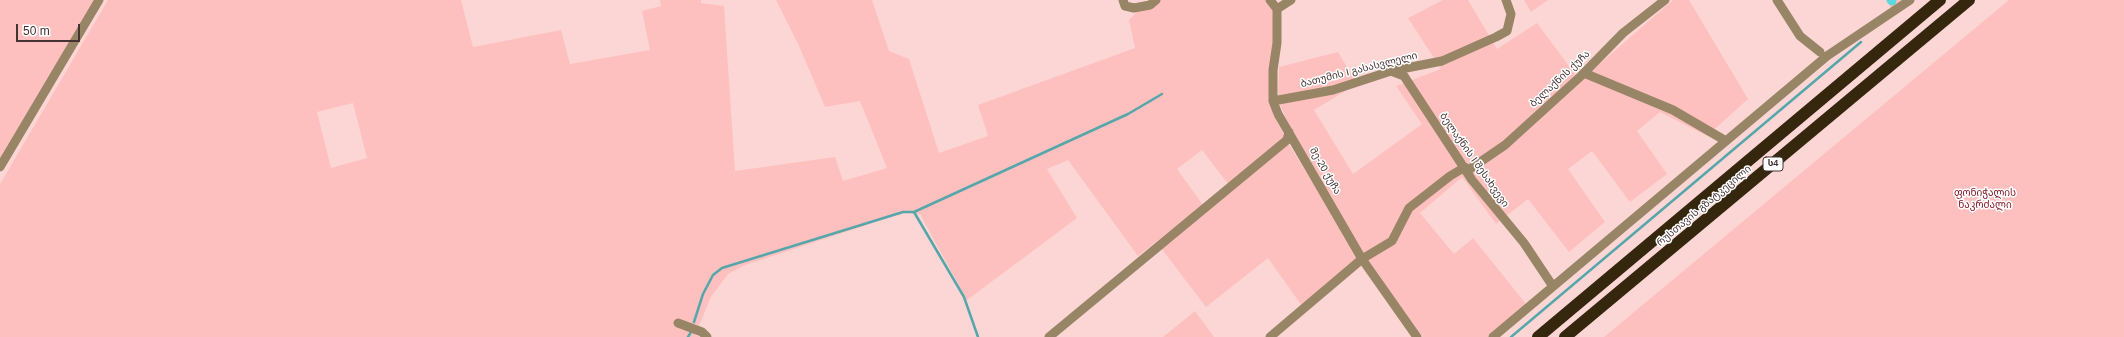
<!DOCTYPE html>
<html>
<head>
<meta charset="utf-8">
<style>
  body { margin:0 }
  #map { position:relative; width:2124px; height:337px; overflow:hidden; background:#fcd6d4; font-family:Arial,sans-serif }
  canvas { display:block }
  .scale { position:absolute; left:16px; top:24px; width:64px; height:18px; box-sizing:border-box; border:2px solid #453232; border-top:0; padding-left:5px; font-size:12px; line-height:14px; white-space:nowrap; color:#453232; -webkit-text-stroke:3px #fff; paint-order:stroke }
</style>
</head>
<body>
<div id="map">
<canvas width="2124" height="337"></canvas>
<div class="scale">50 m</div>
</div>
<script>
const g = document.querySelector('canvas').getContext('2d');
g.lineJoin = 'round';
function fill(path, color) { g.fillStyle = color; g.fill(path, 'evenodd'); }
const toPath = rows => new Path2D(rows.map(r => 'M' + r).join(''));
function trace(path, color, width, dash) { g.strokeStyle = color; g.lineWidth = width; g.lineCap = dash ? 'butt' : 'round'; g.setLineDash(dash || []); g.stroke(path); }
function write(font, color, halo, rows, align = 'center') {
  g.font = font + ' Arial,"Noto Sans Georgian",sans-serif'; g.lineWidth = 3; g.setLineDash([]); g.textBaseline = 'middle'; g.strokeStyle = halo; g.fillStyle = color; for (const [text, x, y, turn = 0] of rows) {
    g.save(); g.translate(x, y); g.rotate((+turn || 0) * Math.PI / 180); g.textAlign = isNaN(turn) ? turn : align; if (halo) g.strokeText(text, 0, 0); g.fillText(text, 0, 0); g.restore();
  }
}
fill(toPath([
  [0,0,94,0,0,161],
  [108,0,461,0,473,47,561,30,570,64,650,50,642,11,661,6,660,0,701,0,701,3,724,6,735,171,835,157,843,181,887,168,860,101,825,107,799,46,776,0,872,0,889,51,909,59,939,153,988,136,978,105,1135,48,1129,20,1149,0,1267,0,1274,10,1274,34,1270,99,1273,114,1285,137,1229,185,1202,150,1177,169,1203,205,1138,256,1068,160,1047,169,1077,218,967,300,920,214,903,213,745,265,728,274,711,297,695,335,701,337,0,337,0,184],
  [353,103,367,158,331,168,317,112],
  [1443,0,1468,0,1497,49,1537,23,1580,81,1673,0,1689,0,1748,99,1707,136,1660,112,1637,131,1667,174,1630,202,1592,151,1568,169,1605,222,1569,252,1528,199,1496,224,1462,177,1420,213,1454,254,1473,238,1526,304,1488,337,1423,337,1361,253,1298,145,1278,100,1279,67,1338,52,1357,84,1314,110,1353,174,1422,124,1396,86,1441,69,1408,18],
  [1524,0,1548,0,1531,12],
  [1886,0,1902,0,1891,8],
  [2009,0,2124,0,2124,337,1604,337],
  [1288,143,1359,257,1302,306,1268,258,1206,307,1161,248],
  [1195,311,1214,337,1163,337]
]), '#fdc0be');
trace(toPath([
  [1892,1,1893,0],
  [694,322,703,294,713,275,722,268,903,212,914,212],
  [688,337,691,332],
  [978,337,964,297,914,212,1128,114,1162,94],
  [1511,337,1861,42]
]), '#55a7ab', 2.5);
trace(toPath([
  [1891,0,1892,1]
]), '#5cd9df', 9);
trace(toPath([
  [1123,0,1125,6,1134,8,1150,5,1156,0],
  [1270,0,1277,9,1277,43,1273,70,1273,101,1278,114,1362,259,1417,337],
  [1777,0,1800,36,1820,52],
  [1277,9,1291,0],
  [1391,71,1404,76,1472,180,1524,243,1552,285],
  [1584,73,1673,110,1726,141],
  [1273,101,1333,90,1391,71,1442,61,1496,37,1507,31,1511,14,1506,0],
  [0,167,99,0],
  [1467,171,1505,145,1581,76,1623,33,1665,0],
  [678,323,702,332,707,337],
  [1049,337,1287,140,1289,132],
  [1270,337,1362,259,1392,241,1409,208,1450,176,1465,167],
  [1493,337,1827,56,1910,0]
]), '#988566', 9);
trace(toPath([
  [1538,337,1940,0],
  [1565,337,1969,0]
]), '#35270e', 12);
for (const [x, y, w] of [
  [1773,164,20]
]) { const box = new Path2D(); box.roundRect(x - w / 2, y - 7, w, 14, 3); g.fillStyle = '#fff'; g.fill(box); trace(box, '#453232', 1); }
write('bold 9px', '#453232', null, [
  ["ს4",1773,164]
]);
write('10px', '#453232', '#fff', [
  ["ბათუმის I გასასვლელი",1359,70,-14],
  ["ბელაქნის ქუჩა",1560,79,-43],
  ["ბელაქნის I შესახვევი",1474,160,55],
  ["მე-20 ქუჩა",1325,171,60],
  ["რუსთავის გზატკეცილი",1704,206,-40]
]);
write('10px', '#851c28', '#fff', [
  ["ფონიჭალის",1985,193],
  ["ნაკრძალი",1985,205]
]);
</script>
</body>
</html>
